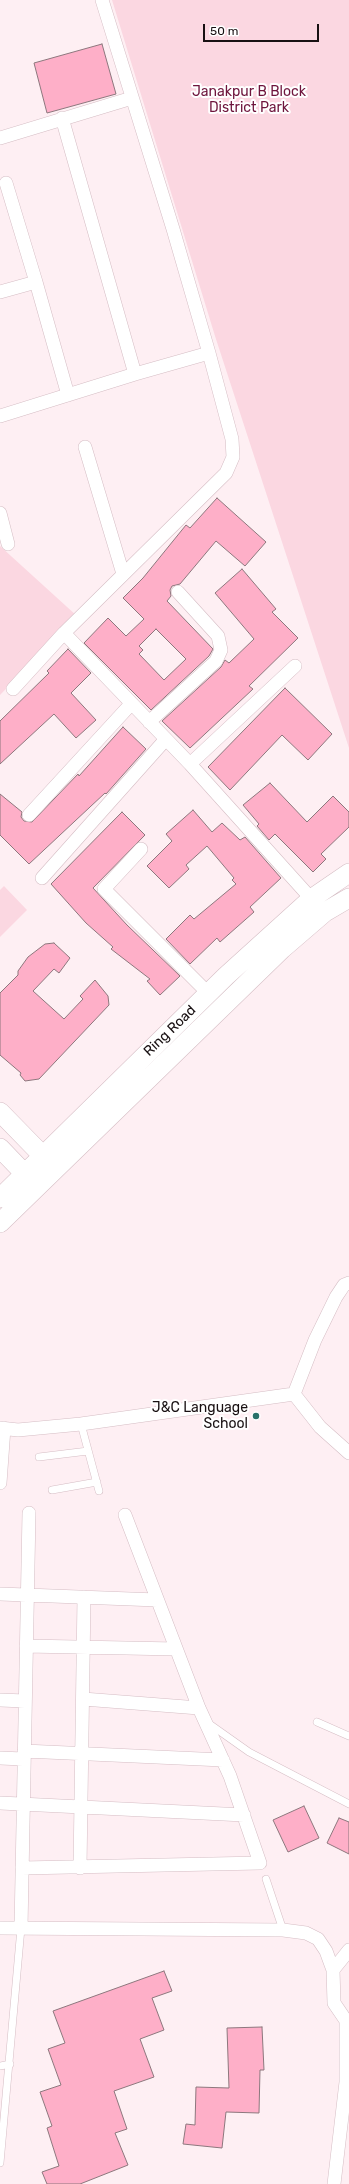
<!DOCTYPE html>
<html>
<head>
<meta charset="utf-8">
<style>
  body { margin:0 }
  #map { position:relative; width:349px; height:2184px; overflow:hidden; background:#feeff3; font-family:Rubik,sans-serif }
  canvas { display:block }
  .scale { position:absolute; left:203px; top:24px; width:116px; height:18px; box-sizing:border-box; border:2px solid #181012; border-top:0; padding-left:5px; font-size:12px; line-height:14px; white-space:nowrap; color:#181012; -webkit-text-stroke:3px #fff; paint-order:stroke }
</style>
</head>
<body>
<div id="map">
<canvas width="349" height="2184"></canvas>
<div class="scale">50 m</div>
</div>
<script>
const g = document.querySelector('canvas').getContext('2d');
g.lineJoin = 'round';
function fill(path, color) { g.fillStyle = color; g.fill(path, 'evenodd'); }
const toPath = rows => new Path2D(rows.map(r => 'M' + r).join(''));
function trace(path, color, width, dash) { g.strokeStyle = color; g.lineWidth = width; g.lineCap = dash ? 'butt' : 'round'; g.setLineDash(dash || []); g.stroke(path); }
function write(font, color, halo, rows, align = 'center') {
  g.font = font + ' Rubik,sans-serif'; g.lineWidth = 4; g.setLineDash([]); g.textBaseline = 'middle'; g.strokeStyle = halo; g.fillStyle = color; for (const [text, x, y, turn = 0] of rows) {
    g.save(); g.translate(x, y); g.rotate((+turn || 0) * Math.PI / 180); g.textAlign = isNaN(turn) ? turn : align; if (halo) g.strokeText(text, 0, 0); g.fillText(text, 0, 0); g.restore();
  }
}
fill(toPath([
  [112,0,349,0,349,748,215,336],
  [0,546,77,616,0,695],
  [4,886,27,910,0,937,0,890]
]), '#fbd7e1');
const building = toPath([
  [102,44,116,94,47,113,34,63,102,44],
  [217,498,266,542,245,566,216,541,180,584,172,586,170,590,171,596,167,601,213,649,209,656,151,710,84,643,108,618,126,636,144,619,123,598,143,578,186,525,190,528,217,498],
  [156,629,186,659,164,680,139,654,143,650,139,646,156,629],
  [242,569,276,609,272,612,298,638,249,686,253,689,190,748,162,721,221,667,225,660,229,663,254,639,215,593,242,569],
  [68,649,91,673,71,693,96,720,76,738,54,714,0,764,0,721,49,673,47,671,68,649],
  [285,688,332,734,308,760,282,735,230,790,208,767,285,688],
  [123,727,146,749,106,794,105,793,29,864,0,835,0,794,22,812,21,817,24,821,32,822,78,774,79,776,123,727],
  [270,783,307,822,333,796,349,812,349,827,321,854,326,859,313,872,275,834,269,840,257,826,259,824,243,805,270,783],
  [193,810,212,832,222,823,240,840,245,837,281,878,250,907,254,912,220,942,217,938,190,964,166,939,190,915,194,919,236,884,232,880,234,878,207,846,186,865,189,869,169,888,147,866,172,841,166,834,193,810],
  [122,812,145,835,93,888,127,925,180,976,160,995,147,981,150,979,111,949,113,947,86,923,51,884,122,812],
  [54,943,70,958,59,973,54,969,33,991,64,1019,83,999,80,996,95,980,108,996,109,1005,39,1079,25,1081,20,1075,21,1073,0,1055,0,993,18,975,18,971,28,957,45,944,54,943],
  [304,1806,319,1838,288,1852,273,1820,304,1806],
  [339,1818,349,1822,349,1854,327,1843,339,1818],
  [164,1971,172,1991,152,1998,164,2030,140,2039,154,2077,114,2091,127,2129,115,2133,128,2165,80,2184,47,2184,42,2172,59,2166,47,2128,52,2126,40,2092,61,2085,48,2049,65,2043,53,2011,164,1971],
  [262,2027,264,2070,260,2070,259,2113,226,2112,222,2148,183,2144,186,2124,195,2125,196,2087,229,2088,227,2028,262,2027]
]);
fill(building, '#feafc8');
trace(building, '#8d777d', 1);
const lane = toPath([
  [81,1424,99,1491],
  [39,1457,88,1451],
  [52,1490,97,1482],
  [317,1722,349,1736],
  [208,1723,249,1752,349,1804],
  [266,1879,283,1930],
  [0,2066,10,2064],
  [0,2163,21,1928]
]);
const street = toPath([
  [0,138,132,98],
  [6,183,36,282],
  [0,292,36,282,68,395],
  [135,374,209,353],
  [0,416,135,374,62,118],
  [85,447,123,574],
  [0,513,8,544],
  [64,633,190,764,316,904],
  [13,689,64,633,226,473,233,457,232,439,209,353,173,229,102,0],
  [149,722,216,661,221,650,218,636,178,592],
  [190,764,295,666],
  [29,815,131,704],
  [141,849,104,889,208,993],
  [42,878,166,739],
  [294,1394,315,1340,336,1297,344,1285,349,1283],
  [294,1394,320,1427,349,1453],
  [0,1428,18,1430,81,1424,294,1394],
  [0,1483,4,1428],
  [0,1594,157,1600],
  [26,1646,176,1649],
  [83,1699,199,1708],
  [0,1700,25,1701],
  [24,1751,223,1760],
  [0,1758,23,1759],
  [0,1803,244,1815],
  [22,1868,260,1863,230,1776,199,1708,125,1515],
  [80,1868,84,1597],
  [0,1928,283,1930,306,1933,318,1939,326,1951,333,1970,334,2003,349,2025],
  [21,1928,29,1513],
  [333,1970,349,1950],
  [334,2184,346,2082,346,2022]
]);
const secondary = toPath([
  [0,1112,43,1156,53,1162],
  [0,1148,24,1173,35,1179],
  [0,1198,226,976,311,899,349,873],
  [0,1223,282,949,325,912,349,898]
]);
trace(lane, '#d5bdc4', 8);
trace(street, '#d5bdc4', 14);
trace(secondary, '#d5bdc4', 20);
trace(lane, '#fff', 7);
trace(street, '#fff', 13);
trace(secondary, '#fff', 19);
for (const [x, y, r, color] of [
  [256,1416,4,"#287169"]
]) { const dot = new Path2D(); dot.arc(x, y, r, 0, 2 * Math.PI); g.fillStyle = color; g.fill(dot); trace(dot, '#fff', 1.5); }
write('14px', '#6e153d', '#fff', [
  ["Janakpur B Block",249,92],
  ["District Park",249,108]
]);
write('14px', '#181012', '#fff', [
  ["Ring Road",170,1031,-44]
]);
write('14px', '#181012', '#fff', [
  ["J&C Language",248,1408],
  ["School",248,1424]
], 'right');
</script>
</body>
</html>
